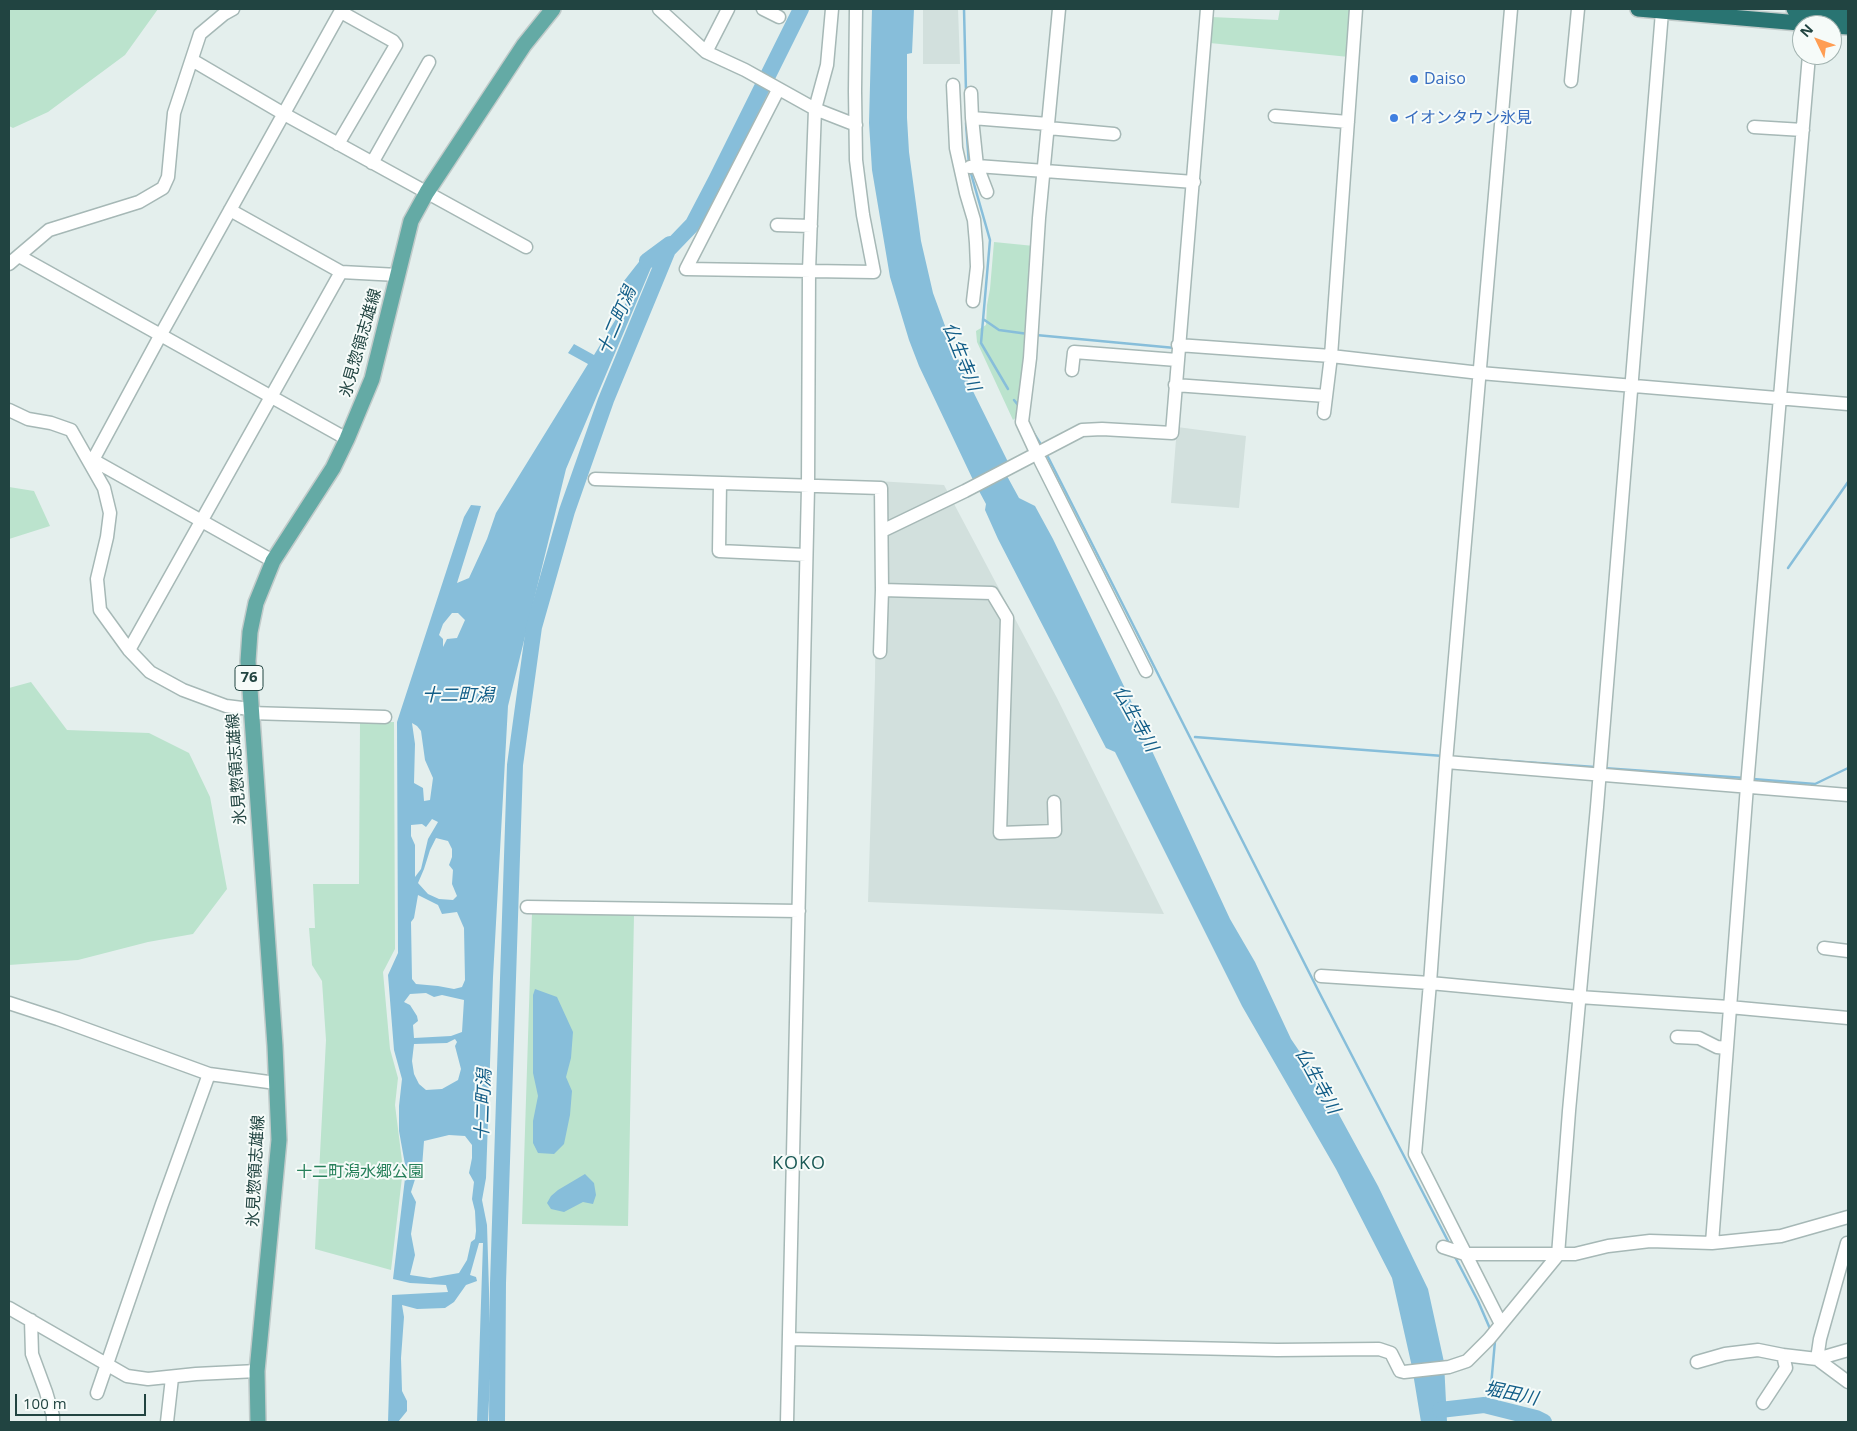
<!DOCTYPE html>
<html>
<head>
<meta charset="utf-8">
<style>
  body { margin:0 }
  #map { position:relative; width:1857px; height:1431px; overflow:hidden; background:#e4efed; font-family:"Open Sans",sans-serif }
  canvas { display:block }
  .frame { position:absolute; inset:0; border:10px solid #214441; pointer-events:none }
  .north { position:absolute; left:1792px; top:15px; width:50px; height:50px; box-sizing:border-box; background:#f6fbf9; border:1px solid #a1b2af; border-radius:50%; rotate:312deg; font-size:14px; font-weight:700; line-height:20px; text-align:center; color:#214441 }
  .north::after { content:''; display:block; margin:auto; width:18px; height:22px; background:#ff9d53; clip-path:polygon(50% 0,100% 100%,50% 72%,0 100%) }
  .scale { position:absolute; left:15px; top:1394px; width:131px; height:22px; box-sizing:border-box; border:2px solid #214441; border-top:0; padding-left:6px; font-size:15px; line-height:18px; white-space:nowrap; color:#214441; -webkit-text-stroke:4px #f6fbf9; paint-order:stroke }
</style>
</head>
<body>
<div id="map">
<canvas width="1857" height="1431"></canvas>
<div class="frame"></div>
<div class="north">N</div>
<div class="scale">100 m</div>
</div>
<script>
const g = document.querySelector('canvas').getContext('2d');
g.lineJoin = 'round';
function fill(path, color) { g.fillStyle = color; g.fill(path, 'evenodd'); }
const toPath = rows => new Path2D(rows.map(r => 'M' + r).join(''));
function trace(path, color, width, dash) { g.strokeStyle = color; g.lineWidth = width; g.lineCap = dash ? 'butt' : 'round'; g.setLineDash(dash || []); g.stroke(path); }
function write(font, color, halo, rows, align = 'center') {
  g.font = font + ' "Open Sans","Noto Sans JP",sans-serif'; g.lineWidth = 4; g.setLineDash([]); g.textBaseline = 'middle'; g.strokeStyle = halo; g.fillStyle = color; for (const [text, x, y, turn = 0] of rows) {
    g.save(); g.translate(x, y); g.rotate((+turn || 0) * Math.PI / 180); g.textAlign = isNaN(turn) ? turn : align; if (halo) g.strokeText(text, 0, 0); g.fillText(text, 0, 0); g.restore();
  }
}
fill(toPath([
  [923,9,958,9,960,64,923,64],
  [1177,427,1246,436,1239,508,1171,503],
  [877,481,944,485,1057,698,1164,914,868,902,875,677]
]), '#d2e0dd');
fill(toPath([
  [9,9,158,9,125,55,48,112,13,128,9,126],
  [1280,9,1352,9,1349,57,1210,43,1211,17,1278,20],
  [994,242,1034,246,1020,414,1013,420,977,342,976,331,986,325,987,305,990,289],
  [9,487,34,491,50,526,9,539],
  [31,682,67,730,149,733,189,753,210,797,227,889,193,934,148,942,78,960,9,965,9,688],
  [394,722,395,949,383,972,390,1049,398,1078,395,1105,403,1169,391,1270,315,1249,326,1040,322,981,312,965,309,928,315,928,313,884,359,884,360,723],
  [532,913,634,915,628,1226,522,1224]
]), '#bbe3cd');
fill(toPath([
  [872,9,914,9,912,53,907,54,907,118,909,152,921,241,933,293,948,334,963,371,1009,464,974,482,919,366,909,340,890,277,872,170,869,123],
  [642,258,653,263,566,469,508,706,493,977,486,1178,482,1200,487,1225,491,1356,488,1422,477,1422,483,1243,479,1243,470,1275,476,1277,477,1281,466,1285,454,1302,445,1308,417,1309,402,1305,404,1317,401,1358,402,1391,407,1401,407,1411,398,1422,388,1422,392,1295,448,1292,446,1285,410,1283,393,1279,406,1170,399,1131,399,1106,402,1079,394,1050,388,975,398,953,397,722,464,517,471,505,481,506,457,583,469,578,487,539,496,513,588,364,568,353,574,344,594,355,630,296,620,286],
  [452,613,458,613,465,620,457,638,447,639,443,647,443,639,439,635,443,624],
  [412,723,417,726,421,731,425,760,433,778,430,800,424,801,423,788,414,783,415,744],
  [432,819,438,822,428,839,421,869,415,877,415,845,411,836,411,825,422,824,426,827],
  [436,838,448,841,452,849,452,857,449,865,453,870,452,884,457,896,453,900,439,899,428,894,418,883,424,869,430,850],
  [418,895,438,905,442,914,457,912,464,928,465,980,462,987,454,989,438,986,416,984,412,979,411,922,414,918],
  [426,993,434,997,442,995,464,1000,462,1032,451,1036,414,1038,413,1025,418,1021,417,1016,410,1005,404,1002,410,994],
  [455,1039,457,1042,455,1046,461,1069,458,1080,442,1089,426,1090,419,1084,414,1074,412,1061,414,1044,447,1043],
  [449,1135,465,1136,472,1145,472,1158,469,1173,474,1182,472,1199,475,1211,476,1231,475,1239,471,1242,467,1260,459,1273,430,1278,410,1275,415,1255,411,1234,416,1202,411,1192,417,1173,422,1167,424,1141],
  [1007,476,1019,498,1035,506,1053,539,1146,732,1146,738,1230,919,1255,962,1291,1039,1325,1089,1378,1186,1428,1289,1444,1362,1447,1422,1421,1422,1412,1367,1392,1278,1336,1169,1242,1006,1115,752,1106,748,998,539,985,510,986,504,979,491],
  [535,989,557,997,573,1032,571,1058,566,1077,572,1091,570,1115,564,1144,554,1154,538,1153,533,1143,533,1121,538,1096,533,1073,533,995],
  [585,1174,594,1183,596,1195,593,1204,583,1202,564,1212,551,1209,547,1203,551,1196,558,1190]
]), '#87beda');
trace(toPath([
  [964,9,966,92],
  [966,123,969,165],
  [970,170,990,240,981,343,1008,389],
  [983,319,999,330,1028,334],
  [1036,335,1175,348],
  [1014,400,1018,405],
  [1033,432,1040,443],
  [1048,457,1319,992,1449,1243],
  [1788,568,1848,482],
  [1195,737,1443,756],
  [1468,758,1595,767],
  [1603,768,1745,778],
  [1753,779,1815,784,1848,768],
  [1454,1255,1478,1301,1491,1331],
  [1484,1405,1491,1386,1495,1341]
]), '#87beda', 2.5);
trace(toPath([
  [647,261,670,244],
  [1440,1410,1484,1405,1536,1418,1544,1422],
  [497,1422,498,1283,515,765,534,627,567,511,606,400,668,250,693,224,716,180,801,9]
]), '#87beda', 16);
const minor = toPath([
  [659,9,706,52,745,70,815,109,856,125],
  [763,9,779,17],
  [706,52,728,9],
  [192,60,284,114,526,247],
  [1571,81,1578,9],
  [953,85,956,148,966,193,974,220,976,243,977,267,973,301],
  [778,90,686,269,874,272,863,215,856,160,855,91,856,9],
  [971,93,972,118,1048,124],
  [1275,116,1348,122],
  [972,118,977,166,1194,182],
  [1754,127,1803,130],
  [1048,128,1114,134],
  [338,144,396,45,393,41,341,12],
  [372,163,429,62],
  [970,167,977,166,987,192],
  [230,210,341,272,398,275],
  [777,225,811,226],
  [19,256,347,439],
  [9,264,49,230,139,202,163,188,168,177,174,113,200,34,224,14,233,9],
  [1178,345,1331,356,1480,373,1848,404],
  [1072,370,1074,352,1177,360],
  [1175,385,1326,396],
  [9,410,28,419,51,423,71,430,104,488,110,513,107,537,97,579,100,610,129,650,150,672,183,690,226,706,250,709],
  [1324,413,1331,356,1356,9],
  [1035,450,1022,422,1030,358,1039,218,1059,9],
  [93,460,273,561],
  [1040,460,1146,671],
  [90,461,93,460,160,336,342,9],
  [595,479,881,488,882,590,992,593,1007,618,1000,833,1055,831,1054,802],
  [720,483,719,551,806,555],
  [882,531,965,491,1082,430,1102,429,1172,433,1207,9],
  [129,650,341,272],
  [880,652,882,590],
  [250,713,385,717],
  [1446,762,1848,795],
  [527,907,799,911],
  [1824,948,1848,951],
  [1321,976,1430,983,1579,997,1729,1007,1848,1018],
  [9,1003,58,1019,209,1074,276,1083],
  [1677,1037,1699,1038,1717,1047,1726,1048],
  [1712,1243,1747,786,1809,55],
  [1847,1243,1820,1339,1817,1359,1848,1350],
  [1443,1247,1465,1254,1575,1254,1608,1246,1650,1241,1712,1243,1781,1236,1848,1217],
  [9,1308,127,1376,148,1379,196,1374,257,1371],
  [31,1320,32,1354,46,1392,53,1416,53,1422],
  [1501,1324,1415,1154,1430,983,1446,762,1511,9],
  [789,1339,1277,1350,1379,1349,1391,1353,1400,1371,1404,1372,1449,1367,1467,1361,1489,1339,1558,1255,1569,1111,1597,807,1662,12],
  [1697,1362,1725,1354,1758,1350,1783,1355],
  [97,1393,162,1204,209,1074],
  [1763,1403,1786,1368,1783,1355,1817,1359,1848,1382],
  [167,1422,172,1378],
  [787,1422,808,487,809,271,815,109,827,65,832,9]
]);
const major = toPath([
  [258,1422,257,1371,279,1140,275,1046,248,661,250,632,256,603,273,561,333,468,347,439,372,379,411,221,427,192,524,45,553,9]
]);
const highway = toPath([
  [1638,9,1822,25],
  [1794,9,1848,13],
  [1832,26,1848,27]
]);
trace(minor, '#a6b8b6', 15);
trace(major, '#c1cbca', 18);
trace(highway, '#c1cbca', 18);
trace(minor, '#fff', 12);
trace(major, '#64aaa5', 15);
trace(highway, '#297472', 15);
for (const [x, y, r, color] of [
  [1414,79,5,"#3f7fe0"],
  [1394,118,5,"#3f7fe0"]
]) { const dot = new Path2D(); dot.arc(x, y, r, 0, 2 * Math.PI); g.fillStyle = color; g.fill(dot); trace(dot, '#f6fbf9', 2); }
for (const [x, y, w] of [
  [249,678,28]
]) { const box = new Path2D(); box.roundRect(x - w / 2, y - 12.5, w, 25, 4); g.fillStyle = '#f6fbf9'; g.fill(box); trace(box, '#214441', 1); }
write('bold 15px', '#214441', null, [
  ["76",249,678]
]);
write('16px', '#366cbe', '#f6fbf9', [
  ["Daiso",1424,79],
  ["イオンタウン氷見",1404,118]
], 'left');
write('16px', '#214441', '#f6fbf9', [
  ["氷見惣領志雄線",361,343,-74],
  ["氷見惣領志雄線",237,769,-94],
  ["氷見惣領志雄線",256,1171,-87]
]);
write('16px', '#26805a', '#f6fbf9', [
  ["十二町潟水郷公園",360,1172]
]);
write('italic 18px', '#135e88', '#f6fbf9', [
  ["十二町潟",617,321,-67],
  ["仏生寺川",961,357,68],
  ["十二町潟",458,696],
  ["仏生寺川",1135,719,61],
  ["仏生寺川",1317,1081,61],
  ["十二町潟",484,1105,-88],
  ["堀田川",1511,1394,12]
]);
g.letterSpacing = '1px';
write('18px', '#1a5955', '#f6fbf9', [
  ["KOKO",799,1164]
]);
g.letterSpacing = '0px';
</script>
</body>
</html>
